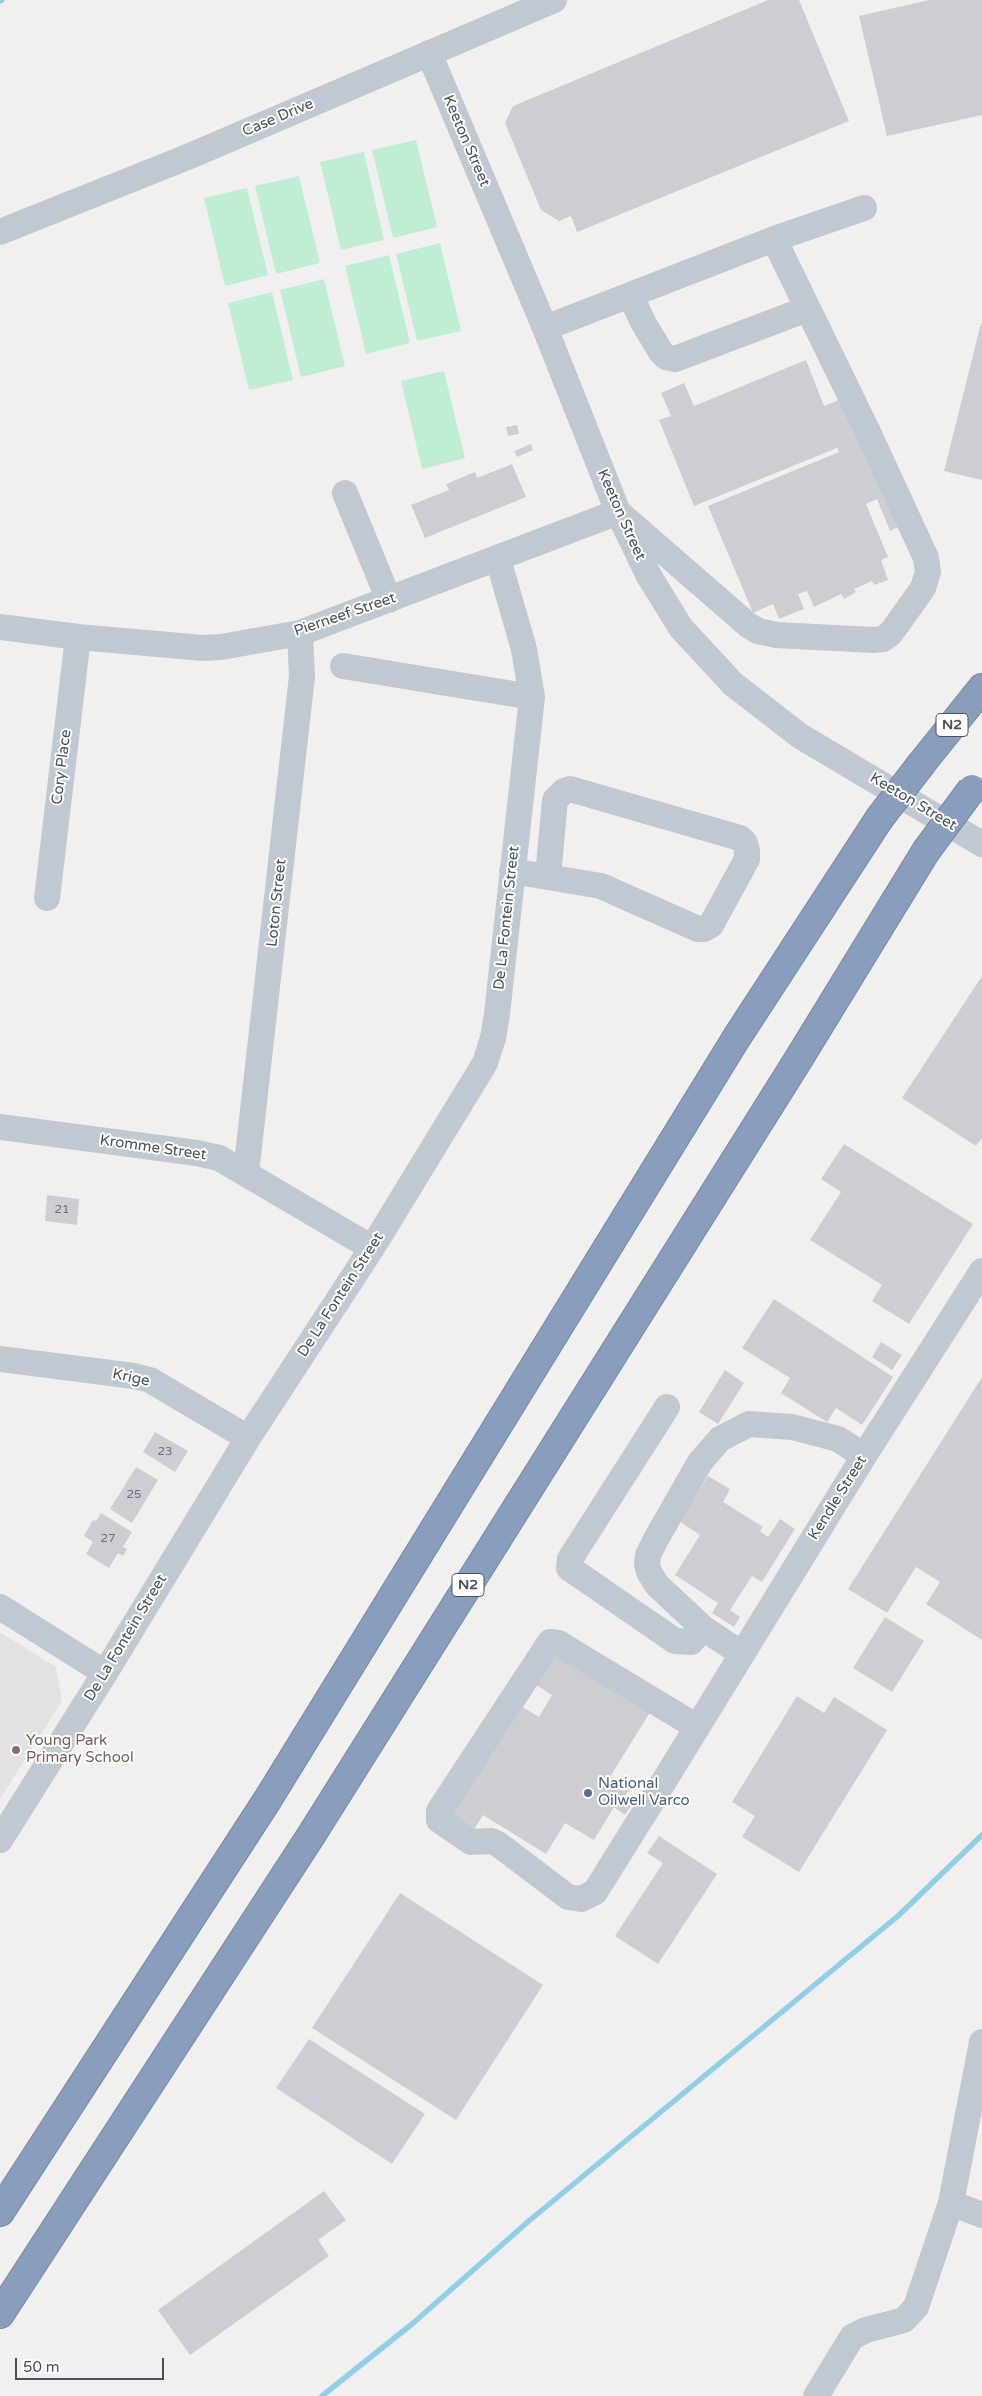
<!DOCTYPE html>
<html>
<head>
<meta charset="utf-8">
<style>
  body { margin:0 }
  #map { position:relative; width:982px; height:2396px; overflow:hidden; background:#f2f0ef; font-family:"Varela Round",sans-serif }
  canvas { display:block }
  .scale { position:absolute; left:15px; top:2358px; width:149px; height:22px; box-sizing:border-box; border:2px solid #48515c; border-top:0; padding-left:6px; font-size:15px; line-height:18px; white-space:nowrap; color:#48515c; -webkit-text-stroke:4px #fff; paint-order:stroke }
</style>
</head>
<body>
<div id="map">
<canvas width="982" height="2396"></canvas>
<div class="scale">50 m</div>
</div>
<script>
const g = document.querySelector('canvas').getContext('2d');
g.lineJoin = 'round';
function fill(path, color) { g.fillStyle = color; g.fill(path, 'evenodd'); }
const toPath = rows => new Path2D(rows.map(r => 'M' + r).join(''));
function trace(path, color, width, dash) { g.strokeStyle = color; g.lineWidth = width; g.lineCap = dash ? 'butt' : 'round'; g.setLineDash(dash || []); g.stroke(path); }
function write(font, color, halo, rows, align = 'center') {
  g.font = font + ' "Varela Round",sans-serif'; g.lineWidth = 4; g.setLineDash([]); g.textBaseline = 'middle'; g.strokeStyle = halo; g.fillStyle = color; for (const [text, x, y, turn = 0] of rows) {
    g.save(); g.translate(x, y); g.rotate((+turn || 0) * Math.PI / 180); g.textAlign = isNaN(turn) ? turn : align; if (halo) g.strokeText(text, 0, 0); g.fillText(text, 0, 0); g.restore();
  }
}
fill(toPath([
  [0,1632,56,1667,62,1701,0,1799]
]), '#e3e1e1');
fill(toPath([
  [416,140,437,227,393,238,372,150],
  [364,152,384,240,341,250,320,162],
  [299,176,320,263,276,274,255,186],
  [247,188,268,275,225,286,204,198],
  [440,243,461,331,417,341,396,254],
  [389,255,410,343,366,354,345,266],
  [324,279,345,366,301,377,280,290],
  [272,292,293,380,249,390,228,303],
  [444,371,465,458,422,469,401,381]
]), '#bfeed5');
trace(toPath([
  [0,1,2,0],
  [322,2396,412,2324,530,2220,898,1916,982,1835]
]), '#8ed0e9', 5.5);
fill(toPath([
  [768,0,799,0,849,121,577,232,571,216,559,221,541,210,505,123,513,106],
  [929,0,982,0,982,115,887,136,859,16],
  [981,323,982,323,982,480,944,471],
  [806,360,824,406,844,398,905,524,890,531,877,499,866,504,888,557,881,560,888,580,874,585,872,581,854,589,856,592,844,599,841,594,814,607,807,591,798,594,804,609,779,619,773,604,753,613,708,506,839,452,837,448,694,506,659,420,671,416,661,393,684,383,694,406],
  [517,425,519,434,508,436,506,427],
  [531,444,533,450,517,457,514,451],
  [512,464,526,497,425,538,411,505,449,490,446,484,475,472,477,478],
  [982,976,982,1138,976,1146,902,1098],
  [844,1144,973,1224,909,1324,872,1301,882,1285,810,1240,841,1192,821,1179],
  [47,1195,79,1199,77,1225,45,1221],
  [774,1299,893,1377,862,1425,836,1408,827,1422,781,1393,790,1378,742,1348],
  [881,1342,902,1355,892,1370,872,1357],
  [725,1370,744,1383,718,1424,699,1412],
  [982,1377,982,1640,926,1604,940,1582,916,1567,887,1613,848,1589],
  [155,1432,188,1451,175,1472,143,1452],
  [136,1467,158,1480,132,1523,110,1509],
  [708,1476,730,1489,723,1502,763,1527,760,1531,768,1537,780,1519,795,1529,762,1582,752,1576,730,1610,740,1617,734,1627,712,1613,718,1603,675,1575,700,1535,679,1521],
  [101,1513,132,1532,123,1547,127,1549,123,1556,118,1553,109,1568,86,1554,93,1542,84,1536,93,1520,96,1521],
  [885,1617,924,1641,892,1692,853,1668],
  [554,1649,652,1709,610,1777,630,1789,625,1796,634,1801,625,1815,614,1807,594,1840,565,1823,546,1854,483,1815,470,1836,444,1820,516,1703,539,1717,552,1695,533,1683],
  [797,1696,824,1713,834,1697,887,1730,799,1872,742,1837,755,1816,732,1802],
  [659,1836,717,1874,658,1964,615,1936,663,1863,647,1853],
  [400,1893,543,1985,456,2120,312,2028],
  [309,2039,425,2114,392,2164,276,2088],
  [324,2191,346,2220,318,2240,329,2256,190,2355,158,2310]
]), '#ccced4');
const highway = toPath([
  [922,763,982,688],
  [0,2212,268,1799,737,1037,879,819],
  [0,2314,312,1834,798,1060,926,851]
]);
trace(highway, '#7489a8', 30);
trace(toPath([
  [429,53,545,328,618,512,649,576,681,628,733,684,800,736,982,844],
  [0,232,190,156,554,0],
  [630,295,644,324,661,352,666,357,675,359,807,309],
  [545,328,774,239,864,208],
  [345,493,389,600],
  [0,627,78,637,203,648,221,647,300,633,618,512,748,625,758,631,776,635,874,640,883,639,891,633,923,588,928,572,926,558,867,430,774,239],
  [343,666,532,697],
  [512,871,601,886,698,929,704,929,711,925,747,859,747,850,745,843,740,838,570,789,564,791,555,800,548,876],
  [47,898,78,637],
  [0,1127,197,1153,219,1158,372,1248],
  [246,1173,302,676,300,633],
  [0,1359,134,1376,150,1380,248,1438],
  [667,1407,570,1559,569,1568,675,1641,691,1642,703,1628,742,1654],
  [0,1607,105,1673],
  [703,1628,657,1585,649,1572,647,1564,648,1555,656,1539,700,1462,720,1439,749,1424,792,1427,838,1439,864,1456],
  [697,1727,558,1643,550,1642,439,1811,439,1820,471,1842,491,1841,498,1844,568,1897,581,1899,595,1892,645,1812,864,1456,982,1271],
  [0,1840,105,1673,248,1438,372,1248,485,1063,493,1038,497,1014,532,697,524,649,498,559],
  [951,2203,982,2215],
  [816,2396,852,2337,866,2330,904,2320,916,2307,951,2203,982,2042]
]), '#c0c9d1', 26);
trace(highway, '#899ebc', 28);
const highwayBridge = toPath([
  [879,819,922,763],
  [926,851,972,789]
]);
trace(highwayBridge, '#7489a8', 30, []);
trace(highwayBridge, '#899ebc', 28);
for (const [x, y, r, color] of [
  [16,1750,5,"#8d6e63"],
  [588,1793,5,"#5c6f8a"]
]) { const dot = new Path2D(); dot.arc(x, y, r, 0, 2 * Math.PI); g.fillStyle = color; g.fill(dot); trace(dot, '#fff', 2); }
write('12px', '#69707a', null, [
  ["21",62,1210],
  ["23",165,1452],
  ["25",134,1495],
  ["27",108,1539]
]);
for (const [x, y, w] of [
  [952,725,32],
  [468,1585,32]
]) { const box = new Path2D(); box.roundRect(x - w / 2, y - 11.5, w, 23, 4); g.fillStyle = '#fff'; g.fill(box); trace(box, '#48515c', 1); }
write('bold 14px', '#48515c', null, [
  ["N2",952,725],
  ["N2",468,1585]
]);
write('15px', '#48515c', '#fff', [
  ["Case Drive",278,118,-23],
  ["Keeton Street",466,141,67],
  ["Keeton Street",621,515,66],
  ["Pierneef Street",345,615,-19],
  ["Cory Place",62,767,-83],
  ["Keeton Street",913,802,31],
  ["Loton Street",277,903,-84],
  ["De La Fontein Street",507,918,-84],
  ["Kromme Street",153,1148,8],
  ["De La Fontein Street",341,1295,-57],
  ["Krige",131,1378,12],
  ["Kendle Street",838,1498,-58],
  ["De La Fontein Street",126,1638,-59]
]);
write('15px', '#785e54', '#fff', [
  ["Young Park",26,1741],
  ["Primary School",26,1758]
], 'left');
write('15px', '#4e5e75', '#fff', [
  ["National",598,1784],
  ["Oilwell Varco",598,1801]
], 'left');
</script>
</body>
</html>
